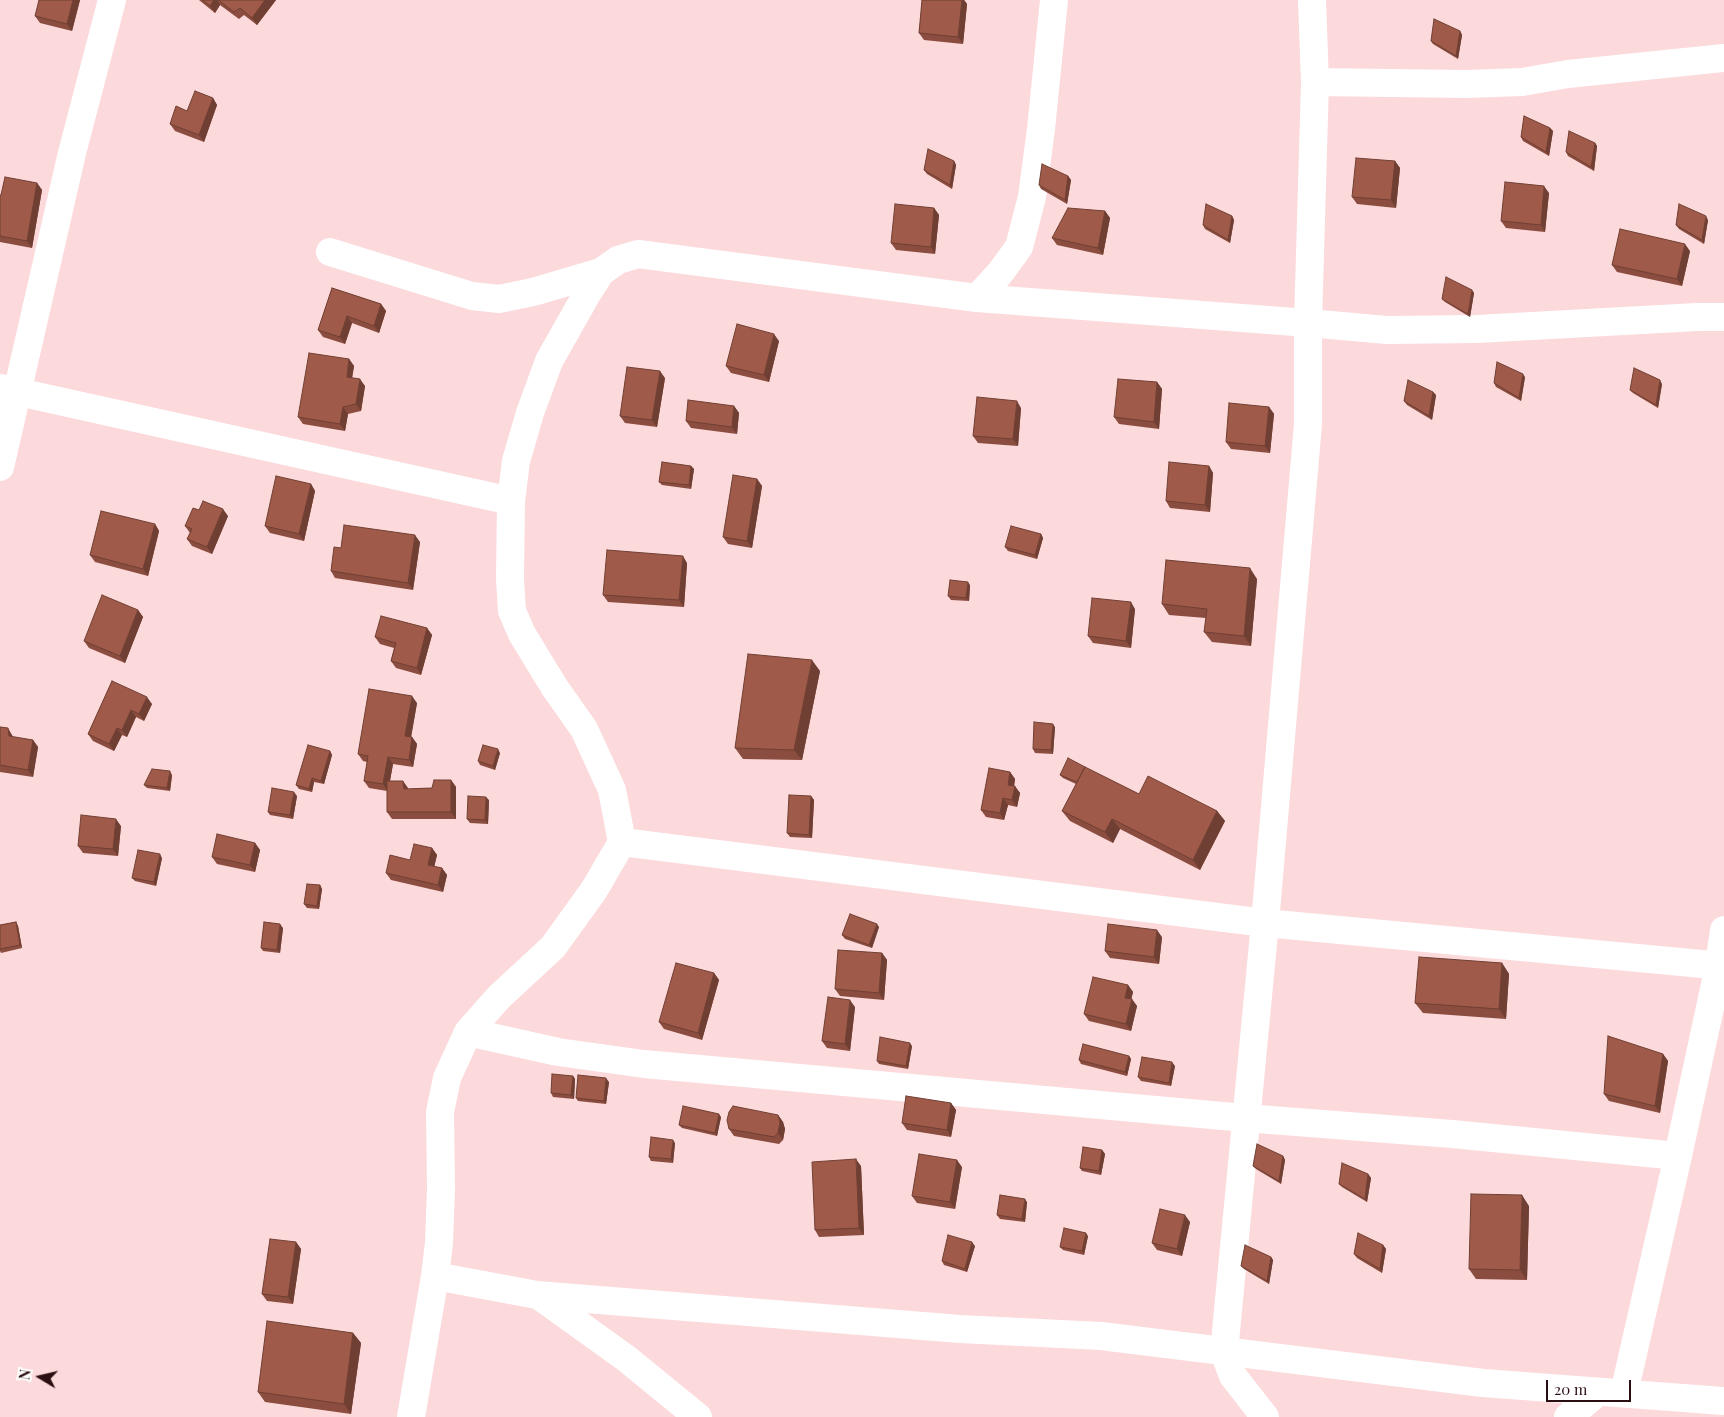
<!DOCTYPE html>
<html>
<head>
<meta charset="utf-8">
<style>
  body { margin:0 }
  #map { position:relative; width:1724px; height:1417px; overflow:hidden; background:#fcd9db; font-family:"Playfair Display",serif }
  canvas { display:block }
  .north { position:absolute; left:15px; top:1352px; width:50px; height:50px; -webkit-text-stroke:4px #fff; paint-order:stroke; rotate:279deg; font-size:14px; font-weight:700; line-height:20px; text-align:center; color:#2b0e11 }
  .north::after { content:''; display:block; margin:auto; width:18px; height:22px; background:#2b0e11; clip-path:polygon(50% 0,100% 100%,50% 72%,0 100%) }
  .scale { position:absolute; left:1546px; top:1380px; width:85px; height:22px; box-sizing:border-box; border:2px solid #2b0e11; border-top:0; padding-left:6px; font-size:15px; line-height:18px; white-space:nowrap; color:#2b0e11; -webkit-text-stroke:4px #fff; paint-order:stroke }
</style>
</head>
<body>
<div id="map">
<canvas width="1724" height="1417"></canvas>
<div class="north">N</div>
<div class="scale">20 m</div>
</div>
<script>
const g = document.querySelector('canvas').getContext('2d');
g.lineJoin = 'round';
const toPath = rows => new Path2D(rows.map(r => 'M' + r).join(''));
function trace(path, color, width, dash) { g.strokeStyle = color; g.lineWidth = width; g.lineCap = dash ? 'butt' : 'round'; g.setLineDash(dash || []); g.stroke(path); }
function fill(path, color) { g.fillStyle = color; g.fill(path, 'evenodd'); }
trace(toPath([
  [1315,82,1467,84,1522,82,1568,74,1724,58],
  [330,252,472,296,499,299,533,292,601,272],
  [977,298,1000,273,1019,247,1032,197,1041,129,1054,0],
  [0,388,511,501],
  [0,467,72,153,112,0],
  [622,842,1265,923,1724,966],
  [468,1032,558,1052,644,1064,1245,1118,1452,1134,1678,1156],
  [435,1276,537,1295,960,1329,1101,1336,1483,1383,1724,1401],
  [538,1295,627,1359,698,1417],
  [1624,1393,1678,1156,1719,966,1724,930],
  [411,1417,435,1276,439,1243,441,1188,440,1112,447,1078,468,1032,499,997,553,947,594,890,622,842,612,790,584,729,555,688,522,634,512,611,510,579,511,501,516,461,530,413,549,361,588,292,601,272,618,260,638,254,977,298,1308,323,1315,82,1312,0],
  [1265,1417,1233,1376,1224,1352,1265,923,1308,424,1308,323,1387,330,1477,329,1697,317,1724,317],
  [1568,1417,1598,1392]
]), '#fff', 28);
fill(toPath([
  [80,0,72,31,40,23,35,16],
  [199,0,276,0,257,25,244,15,239,19,220,5,215,13],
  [922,0,964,0,967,4,963,44,924,40,919,33],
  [1460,31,1462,35,1458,59,1433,44,1431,41],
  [213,98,217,105,204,142,175,131,170,124,187,111],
  [1550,128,1553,131,1549,156,1523,141,1521,137],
  [1595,143,1597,146,1594,171,1568,156,1566,152],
  [954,161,956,165,952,189,927,174,924,170],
  [1395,161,1400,168,1396,208,1357,204,1352,197],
  [1068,176,1071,180,1067,204,1041,189,1039,185],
  [37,183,42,190,32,248,0,242,0,195,1,195],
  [1549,193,1545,232,1506,228,1501,221],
  [934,208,939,215,935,254,896,250,891,243],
  [1105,211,1110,218,1103,255,1057,245,1052,238],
  [1232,216,1234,220,1230,243,1205,229,1203,225],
  [1708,220,1704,244,1679,229,1676,225],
  [1690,251,1682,286,1617,272,1612,265],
  [332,288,381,304,386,311,379,333,352,323,345,344,323,337,318,330],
  [1472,290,1474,293,1470,317,1445,302,1442,299],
  [779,341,769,382,731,373,726,366],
  [349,359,354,366,352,378,365,386,361,411,348,414,345,431,303,424,298,417],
  [1525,377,1521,401,1496,387,1494,383],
  [665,378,657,427,625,423,620,416],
  [1157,382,1162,389,1159,429,1119,424,1114,417],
  [1662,384,1658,408,1633,393,1630,390],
  [1433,392,1436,395,1432,420,1407,405,1404,401],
  [734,406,739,413,737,434,691,428,686,421],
  [1269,407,1274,414,1270,453,1231,449,1226,442],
  [1021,408,1018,446,978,443,973,436],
  [691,466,694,469,691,489,662,485,659,482],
  [1209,466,1213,473,1210,512,1170,508,1166,501],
  [757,479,762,486,752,548,728,544,723,537],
  [311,484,315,491,304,541,270,533,265,526],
  [199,510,228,516,212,554,192,546,187,539,190,533,185,526],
  [155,524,159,531,148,576,95,562,90,555],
  [1041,534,1043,538,1037,559,1008,551,1005,547],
  [420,542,413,590,335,578,331,571,341,548],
  [687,563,684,607,608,602,603,595],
  [1257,579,1251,646,1212,642,1204,632,1206,618,1169,615,1162,604],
  [970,585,969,601,951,600,948,596],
  [1135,609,1131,648,1093,643,1088,636],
  [138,610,143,617,125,663,89,648,84,641],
  [427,628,432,635,421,675,396,668,391,661,394,648,380,644,375,637],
  [820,671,802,760,743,759,735,748],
  [112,681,152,704,144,721,136,717,127,737,122,735,114,751,93,741,88,734],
  [417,703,411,737,412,737,417,744,413,767,393,764,390,781,403,781,408,789,432,788,451,780,456,787,456,819,392,819,387,812,387,791,369,788,364,781,367,762,363,761,358,754],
  [0,727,12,735,13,737,33,740,38,747,33,777,0,772],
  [1055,727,1053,754,1035,753,1033,749],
  [330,751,332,755,324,784,314,782,312,792,299,789,296,785],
  [500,753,495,770,480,765,478,761],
  [1086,768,1139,794,1217,811,1225,821,1200,870,1120,829,1113,843,1070,821,1062,811,1076,784,1063,778,1060,775],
  [1010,772,1015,779,1014,786,1020,793,1017,807,1008,805,1004,820,986,817,981,810],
  [172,775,170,791,147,788,144,785],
  [297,796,293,819,270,815,268,812],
  [811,796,814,800,812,838,790,837,787,833],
  [489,800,488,824,470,823,467,819],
  [121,826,118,856,83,853,78,846],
  [255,843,260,850,255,872,217,864,212,857],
  [432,848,437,855,434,867,442,868,447,875,443,892,391,880,386,873],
  [162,858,156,886,135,881,132,878],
  [320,885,322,889,319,909,307,908,304,904],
  [16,922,18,926,22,948,1,953,0,951,0,925],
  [879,927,872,948,845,939,842,935],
  [283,928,280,953,263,951,261,948],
  [1162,937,1159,964,1110,958,1105,951],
  [882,953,887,960,884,1000,840,996,835,989],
  [1502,963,1509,974,1506,1019,1423,1013,1415,1003],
  [714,973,719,980,702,1040,664,1029,659,1022],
  [1128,985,1133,992,1131,999,1137,1006,1131,1031,1089,1021,1084,1014],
  [855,1007,850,1051,827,1048,822,1041],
  [912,1046,908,1069,879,1064,877,1061],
  [1663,1054,1668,1061,1660,1113,1609,1101,1604,1094],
  [1129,1056,1131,1059,1127,1076,1081,1064,1079,1060],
  [1175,1066,1171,1086,1141,1081,1138,1077],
  [573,1076,575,1079,574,1099,553,1097,551,1093],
  [609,1082,606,1104,578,1101,576,1098],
  [951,1103,956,1110,951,1137,907,1130,902,1123],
  [778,1115,783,1122,785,1129,783,1140,779,1144,734,1136,729,1129],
  [721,1117,717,1136,682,1128,679,1125],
  [675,1143,673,1163,651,1161,649,1157],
  [1102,1150,1105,1154,1101,1175,1082,1171,1080,1168],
  [1283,1156,1285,1160,1281,1184,1256,1169,1253,1166],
  [861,1166,864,1235,819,1237,815,1230],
  [962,1167,955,1209,917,1203,912,1196],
  [1368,1174,1371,1178,1367,1202,1342,1187,1339,1184],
  [1027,1202,1025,1222,1000,1219,997,1215],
  [1529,1206,1527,1280,1476,1279,1469,1269],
  [1190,1222,1182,1256,1157,1250,1152,1243],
  [1088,1236,1084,1255,1063,1250,1060,1247],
  [296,1242,301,1249,293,1304,267,1301,262,1294],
  [1383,1245,1386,1249,1382,1273,1357,1258,1354,1254],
  [975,1246,967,1272,944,1265,942,1261],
  [1271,1257,1273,1260,1269,1284,1244,1269,1241,1266],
  [353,1333,361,1343,351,1414,265,1402,258,1392]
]), '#8a4d3f');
fill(toPath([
  [73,0,80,0,72,31,67,24],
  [214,0,217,0,220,5,215,13,210,6],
  [265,0,276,0,257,25,252,18],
  [962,0,964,0,967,4,963,44,958,37],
  [1460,31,1462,35,1458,59,1456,56],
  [213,98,217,105,204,142,199,135],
  [1550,128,1553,131,1549,156,1546,152],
  [1595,143,1597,146,1594,171,1591,167],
  [954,161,956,165,952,189,950,185],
  [1395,161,1400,168,1396,208,1391,200],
  [1068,176,1071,180,1067,204,1065,200],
  [37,183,42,190,32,248,27,241],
  [1544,186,1549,193,1545,232,1541,225],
  [934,208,939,215,935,254,931,247],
  [1105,211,1110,218,1103,255,1098,248],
  [1232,216,1234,220,1230,243,1228,240],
  [1706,216,1708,220,1704,244,1702,240],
  [1685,244,1690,251,1682,286,1677,279],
  [1472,290,1474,293,1470,317,1468,314],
  [381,304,386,311,379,333,374,326],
  [347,316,352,323,345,344,340,337],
  [774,334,779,341,769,382,764,375],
  [349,359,354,366,351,384,347,377],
  [660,371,665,378,657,427,652,420],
  [1523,374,1525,377,1521,401,1519,398],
  [360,379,365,386,361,411,356,404],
  [1660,380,1662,384,1658,408,1656,405],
  [1157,382,1162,389,1159,429,1154,422],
  [1433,392,1436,395,1432,420,1429,416],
  [1017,401,1021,408,1018,446,1013,439],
  [734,406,739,413,737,434,732,427],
  [343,407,348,414,345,431,340,424],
  [1269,407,1274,414,1270,453,1265,446],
  [691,466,694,469,691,489,689,485],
  [1209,466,1213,473,1210,512,1205,505],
  [757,479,762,486,752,548,747,541],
  [311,484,315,491,304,541,299,534],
  [223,509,228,516,212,554,207,547],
  [155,524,159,531,148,576,143,569],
  [1041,534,1043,538,1037,559,1035,555],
  [415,535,420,542,413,590,408,583],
  [683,556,687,563,684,607,679,600],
  [1250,568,1257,579,1251,646,1244,636],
  [968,582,970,585,969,601,966,598],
  [1131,602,1135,609,1131,648,1126,641],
  [138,610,143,617,125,663,120,656],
  [427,628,432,635,421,675,417,668],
  [812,660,820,671,802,760,794,750],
  [412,696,417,703,410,743,405,736],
  [147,697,152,704,144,721,139,714],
  [131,710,136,717,127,737,122,730],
  [1053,724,1055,727,1053,754,1051,750],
  [8,728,12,735,14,743,9,736],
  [117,728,122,735,114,751,109,744],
  [412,737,417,744,413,767,409,760],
  [33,740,38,747,33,777,28,770],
  [498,749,500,753,495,770,493,766],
  [330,751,332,755,324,784,321,781],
  [388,757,393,764,388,791,383,784],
  [170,771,172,775,170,791,167,788],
  [1010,772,1015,779,1013,792,1008,785],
  [312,778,314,782,312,792,309,789],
  [451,780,456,787,456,819,451,812],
  [403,781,408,788,408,796,404,789],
  [1015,786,1020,793,1017,807,1012,800],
  [294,792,297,796,293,819,290,815],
  [811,796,814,800,812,838,809,835],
  [486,797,489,800,488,824,485,820],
  [1003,798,1008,805,1004,820,1000,813],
  [1217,811,1225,821,1200,870,1193,860],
  [116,819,121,826,118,856,113,849],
  [1112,819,1120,829,1113,843,1105,832],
  [255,843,260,850,255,872,250,865],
  [432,848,437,855,433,872,428,865],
  [160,854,162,858,156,886,154,882],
  [442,868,447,875,443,892,438,885],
  [320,885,322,889,319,909,317,906],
  [16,922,18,926,22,948,20,945],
  [280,924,283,928,280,953,277,950],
  [877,924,879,927,872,948,869,945],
  [1157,930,1162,937,1159,964,1154,957],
  [882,953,887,960,884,1000,879,993],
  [1502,963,1509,974,1506,1019,1499,1009],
  [714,973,719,980,702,1040,698,1033],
  [1128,985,1133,992,1130,1005,1125,998],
  [1132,999,1137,1006,1131,1031,1126,1024],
  [850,1000,855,1007,850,1051,845,1044],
  [910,1043,912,1046,908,1069,906,1066],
  [1663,1054,1668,1061,1660,1113,1655,1106],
  [1129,1056,1131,1059,1127,1076,1125,1072],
  [1172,1062,1175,1066,1171,1086,1169,1083],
  [573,1076,575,1079,574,1099,571,1095],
  [606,1078,609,1082,606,1104,604,1101],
  [951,1103,956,1110,951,1137,947,1130],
  [719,1114,721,1117,717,1136,715,1133],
  [778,1115,783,1122,785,1129,783,1140,778,1133],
  [673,1140,675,1143,673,1163,671,1159],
  [1102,1150,1105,1154,1101,1175,1099,1171],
  [1283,1156,1285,1160,1281,1184,1279,1181],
  [856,1159,861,1166,864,1235,859,1228],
  [957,1160,962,1167,955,1209,950,1202],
  [1368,1174,1371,1178,1367,1202,1365,1199],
  [1522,1195,1529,1206,1527,1280,1520,1270],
  [1025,1199,1027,1202,1025,1222,1022,1219],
  [1185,1215,1190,1222,1182,1256,1177,1249],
  [1086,1233,1088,1236,1084,1255,1082,1251],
  [296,1242,301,1249,293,1304,288,1297],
  [972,1242,975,1246,967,1272,965,1269],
  [1383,1245,1386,1249,1382,1273,1380,1269],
  [1271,1257,1273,1260,1269,1284,1267,1281],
  [353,1333,361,1343,351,1414,344,1404]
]), '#703f33');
const building = toPath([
  [39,0,73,0,67,24,35,16,39,0],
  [203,0,214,0,210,6,203,0],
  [218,0,265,0,252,18,240,8,234,12,218,0],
  [922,0,962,0,958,37,919,33,922,0],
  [1434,19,1460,31,1456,56,1431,41,1434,19],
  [195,91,213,98,199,135,170,124,176,106,187,111,195,91],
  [1524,116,1550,128,1546,152,1521,137,1524,116],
  [1569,131,1595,143,1591,167,1566,152,1569,131],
  [928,149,954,161,950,185,924,170,928,149],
  [1356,158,1395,161,1391,200,1352,197,1356,158],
  [1042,164,1068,176,1065,200,1039,185,1042,164],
  [5,177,37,183,27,241,0,236,0,195,1,195,5,177],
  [1505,182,1544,186,1541,225,1501,221,1505,182],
  [895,204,934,208,931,247,891,243,895,204],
  [1206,204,1232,216,1228,240,1203,225,1206,204],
  [1679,204,1706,216,1702,240,1676,225,1679,204],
  [1068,208,1105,211,1098,248,1052,238,1068,208],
  [1620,229,1685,244,1677,279,1612,265,1620,229],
  [1446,277,1472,290,1468,314,1442,299,1446,277],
  [332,288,381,304,374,326,347,316,340,337,318,330,332,288],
  [737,324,774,334,764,375,726,366,737,324],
  [309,353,349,359,347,377,360,379,356,404,343,407,340,424,298,417,309,353],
  [1497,362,1523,374,1519,398,1494,383,1497,362],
  [627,367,660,371,652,420,620,416,627,367],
  [1634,368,1660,380,1656,405,1630,390,1634,368],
  [1118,379,1157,382,1154,422,1114,417,1118,379],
  [1408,380,1433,392,1429,416,1404,401,1408,380],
  [977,397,1017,401,1013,439,973,436,977,397],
  [688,400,734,406,732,427,686,421,688,400],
  [1229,403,1269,407,1265,446,1226,442,1229,403],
  [662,462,691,466,689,485,659,482,662,462],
  [1169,462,1209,466,1205,505,1166,501,1169,462],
  [733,475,757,479,747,541,723,537,733,475],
  [276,476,311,484,299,534,265,526,276,476],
  [203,501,223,509,207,547,187,539,192,529,185,526,193,508,199,510,203,501],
  [101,511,155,524,143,569,90,555,101,511],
  [344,525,415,535,408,583,331,571,334,547,341,548,344,525],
  [1011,526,1041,534,1035,555,1005,547,1011,526],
  [607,550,683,556,679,600,603,595,607,550],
  [1166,560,1250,568,1244,636,1204,632,1207,609,1162,604,1166,560],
  [950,580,968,582,966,598,948,596,950,580],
  [102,595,138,610,120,656,84,641,102,595],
  [1092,598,1131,602,1126,641,1088,636,1092,598],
  [381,616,427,628,417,668,391,661,396,643,375,637,381,616],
  [748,654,812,660,794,750,735,748,748,654],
  [112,681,147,697,139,714,131,710,122,730,117,728,109,744,88,734,112,681],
  [369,689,412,696,405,736,412,737,409,760,388,757,383,784,364,781,368,756,358,754,369,689],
  [1034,722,1053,724,1051,750,1033,749,1034,722],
  [0,727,8,728,9,736,33,740,28,770,0,765,0,727],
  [308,745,330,751,321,781,312,778,309,789,296,785,308,745],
  [483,745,498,749,493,766,478,761,483,745],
  [1068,758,1085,767,1077,782,1060,775,1068,758],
  [1085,767,1139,794,1148,776,1217,811,1193,860,1112,819,1105,832,1062,811,1085,767],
  [989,768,1010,772,1008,785,1015,786,1012,800,1003,798,1000,813,981,810,989,768],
  [152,769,170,771,167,788,144,785,152,769],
  [434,780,451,780,451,812,387,812,387,781,403,781,404,789,432,788,434,780],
  [272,788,294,792,290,815,268,812,272,788],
  [789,795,811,796,809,835,787,833,789,795],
  [468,796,486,797,485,820,467,819,468,796],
  [81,815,116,819,113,849,78,846,81,815],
  [217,834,255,843,250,865,212,857,217,834],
  [414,844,432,848,428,865,442,868,438,885,386,873,390,855,410,860,414,844],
  [138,850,160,854,154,882,132,878,138,850],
  [307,884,320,885,317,906,304,904,307,884],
  [850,914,877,924,869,945,842,935,850,914],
  [16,922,20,945,0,949,0,925,16,922],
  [264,922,280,924,277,950,261,948,264,922],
  [1108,924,1157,930,1154,957,1105,951,1108,924],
  [838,950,882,953,879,993,835,989,838,950],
  [1419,957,1502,963,1499,1009,1415,1003,1419,957],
  [676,963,714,973,698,1033,659,1022,676,963],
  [1093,977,1128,985,1125,998,1132,999,1126,1024,1084,1014,1093,977],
  [828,997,850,1000,845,1044,822,1041,828,997],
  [1608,1036,1663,1054,1655,1106,1604,1094,1608,1036],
  [880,1037,910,1043,906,1066,877,1061,880,1037],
  [1083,1044,1129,1056,1125,1072,1079,1060,1083,1044],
  [1142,1057,1172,1062,1169,1083,1138,1077,1142,1057],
  [552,1074,573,1076,571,1095,551,1093,552,1074],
  [578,1075,606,1078,604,1101,576,1098,578,1075],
  [906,1096,951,1103,947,1130,902,1123,906,1096],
  [683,1106,719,1114,715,1133,679,1125,683,1106],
  [733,1106,778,1115,780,1122,778,1133,774,1137,729,1129,727,1120,729,1112,733,1106],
  [651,1137,673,1140,671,1159,649,1157,651,1137],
  [1257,1144,1283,1156,1279,1181,1253,1166,1257,1144],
  [1083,1147,1102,1150,1099,1171,1080,1168,1083,1147],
  [919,1154,957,1160,950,1202,912,1196,919,1154],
  [856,1159,859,1228,815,1230,812,1162,856,1159],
  [1342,1163,1368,1174,1365,1199,1339,1184,1342,1163],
  [1471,1194,1522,1195,1520,1270,1469,1269,1471,1194],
  [1000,1195,1025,1199,1022,1219,997,1215,1000,1195],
  [1160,1209,1185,1215,1177,1249,1152,1243,1160,1209],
  [1064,1228,1086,1233,1082,1251,1060,1247,1064,1228],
  [1358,1233,1383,1245,1380,1269,1354,1254,1358,1233],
  [948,1235,972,1242,965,1269,942,1261,948,1235],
  [270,1239,296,1242,288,1297,262,1294,270,1239],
  [1245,1245,1271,1257,1267,1281,1241,1266,1245,1245],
  [267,1321,353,1333,344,1404,258,1392,267,1321]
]);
fill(building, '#a05a49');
trace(building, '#703f33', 1);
</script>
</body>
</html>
